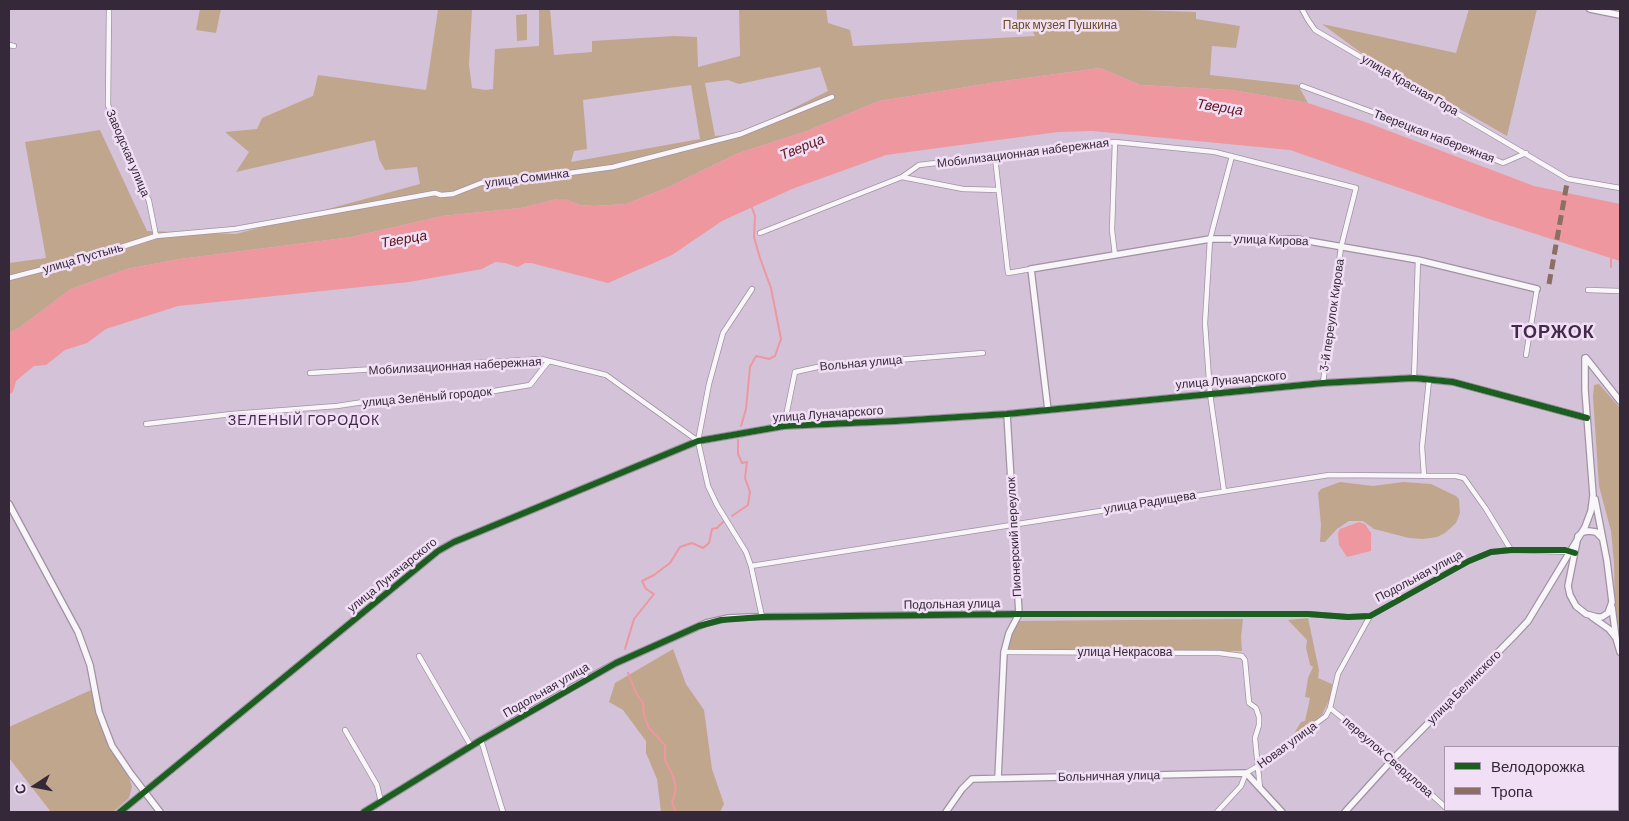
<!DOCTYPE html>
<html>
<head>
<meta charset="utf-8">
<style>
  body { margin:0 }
  #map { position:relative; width:1629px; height:821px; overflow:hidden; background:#d4c2d8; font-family:Barlow,sans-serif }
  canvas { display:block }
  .frame { position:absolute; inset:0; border:10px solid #352838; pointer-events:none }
  .legend { position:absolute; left:1444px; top:746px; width:175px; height:65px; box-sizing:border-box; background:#f1e0f5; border:1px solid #a696a9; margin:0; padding:6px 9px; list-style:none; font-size:15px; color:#352838 }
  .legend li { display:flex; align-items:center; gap:10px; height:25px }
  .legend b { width:25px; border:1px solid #a696a9 }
  .north { position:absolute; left:10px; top:761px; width:50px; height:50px; -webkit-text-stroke:4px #f1e0f5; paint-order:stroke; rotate:259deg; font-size:14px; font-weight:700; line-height:20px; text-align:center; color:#352838 }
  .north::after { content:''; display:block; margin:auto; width:18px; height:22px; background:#352838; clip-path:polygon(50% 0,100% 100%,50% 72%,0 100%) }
</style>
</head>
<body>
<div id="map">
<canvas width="1629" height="821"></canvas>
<div class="frame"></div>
<ul class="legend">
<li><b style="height:6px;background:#1b5e20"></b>Велодорожка</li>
<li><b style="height:6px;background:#8d6e63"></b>Тропа</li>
</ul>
<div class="north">С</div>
</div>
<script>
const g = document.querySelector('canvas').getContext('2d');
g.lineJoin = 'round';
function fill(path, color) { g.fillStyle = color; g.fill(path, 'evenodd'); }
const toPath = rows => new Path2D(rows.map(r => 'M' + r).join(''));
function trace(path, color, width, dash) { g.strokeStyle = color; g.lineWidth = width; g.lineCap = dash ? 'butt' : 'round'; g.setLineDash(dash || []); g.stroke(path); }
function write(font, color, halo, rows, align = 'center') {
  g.font = font + ' Barlow,sans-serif'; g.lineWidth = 5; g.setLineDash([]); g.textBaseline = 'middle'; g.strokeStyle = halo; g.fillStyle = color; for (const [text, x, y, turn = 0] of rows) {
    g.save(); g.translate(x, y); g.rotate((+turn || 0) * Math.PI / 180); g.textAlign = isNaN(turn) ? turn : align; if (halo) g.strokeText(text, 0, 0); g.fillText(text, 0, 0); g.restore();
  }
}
fill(toPath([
  [200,9,221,9,216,33,196,30],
  [442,9,472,9,469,65,472,88,486,90,493,89,495,49,539,46,539,10,543,9,550,9,554,55,592,52,592,41,674,36,697,37,698,67,740,56,739,9,826,9,828,23,850,30,853,46,1035,36,1032,30,1017,31,1017,9,1106,9,1196,12,1196,19,1240,26,1236,48,1212,46,1210,75,1298,85,1308,103,1232,90,1140,85,1100,68,1004,81,879,101,807,131,736,154,669,187,626,204,594,206,580,205,565,199,557,199,521,208,442,216,352,237,180,259,127,269,71,289,19,328,9,333,9,263,46,258,25,142,100,130,147,231,236,234,420,184,417,167,385,170,379,159,375,140,236,172,249,152,225,132,257,129,262,118,313,96,318,75,426,90,438,10],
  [820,67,828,91,741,134,715,136,705,83,728,80,739,84],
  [691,85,700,139,571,162,574,151,587,149,583,100],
  [1469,9,1537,9,1507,136,1360,52,1322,24,1456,53],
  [527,14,527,40,517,41,516,15],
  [1599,384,1620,408,1620,627,1617,623,1615,610,1614,563,1611,531,1599,486,1593,397,1594,385],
  [1340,482,1373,486,1403,482,1431,484,1456,496,1459,499,1460,513,1456,523,1445,533,1437,537,1423,539,1409,538,1374,529,1363,521,1349,521,1337,529,1325,542,1320,542,1321,525,1318,493,1321,489],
  [1308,618,1319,670,1318,678,1332,684,1331,696,1322,715,1298,735,1295,732,1301,722,1305,721,1310,698,1305,697,1308,678,1313,667,1310,665,1306,648,1307,640,1288,620],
  [1243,619,1241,637,1242,651,1007,650,1010,637,1016,621],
  [673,649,686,684,704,710,712,769,724,804,720,812,661,812,657,779,646,753,646,741,623,710,609,702,615,683],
  [91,690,96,714,106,740,129,777,132,787,129,798,113,812,51,812,9,758,9,727]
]), '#c1a68e');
fill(toPath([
  [1100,68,1140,85,1232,90,1308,103,1368,123,1534,186,1620,204,1620,261,1486,218,1290,150,1092,131,1058,132,886,155,792,189,722,221,672,255,608,283,531,263,525,263,518,267,505,263,495,262,482,269,409,282,178,306,106,329,87,343,65,350,46,365,34,366,16,381,13,392,9,395,9,333,19,328,71,289,127,269,180,259,352,237,442,216,521,208,557,199,565,199,580,205,594,206,626,204,669,187,736,154,807,131,879,101,1004,81],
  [1359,522,1365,524,1371,533,1371,551,1347,557,1339,545,1338,533,1340,529]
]), '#ee979f');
trace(toPath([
  [1611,267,1611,257],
  [741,426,746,409,750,367,756,356,769,359,775,356,781,339,771,288,760,258,754,237,755,216,751,205],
  [732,516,748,505,750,492,745,478,747,462,742,463,738,454,738,440],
  [625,649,634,619,654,594,646,589,642,581,654,575,670,563,680,547,692,543,703,548,709,543,712,529,717,528,724,521],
  [628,673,636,693,643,703,644,715,649,728,665,745,665,760,673,776,676,789,672,803,676,812]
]), '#ee979f', 2);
const minor = toPath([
  [109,9,108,105,149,201,156,236],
  [1302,9,1308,20,1315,30,1568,179,1620,188],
  [9,45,14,46],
  [1302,86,1448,140,1503,163,1526,153],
  [995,157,1008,273,1031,269],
  [902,177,963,189,998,190],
  [760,233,902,177,919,165,1115,142,1215,152,1356,188,1341,247,1323,383],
  [1115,255,1112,230,1115,142],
  [9,278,90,257,156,236,235,229,435,193,441,195,453,194,481,183,526,179,613,167,741,134,832,97],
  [752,289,723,333,709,384,698,441,708,486,717,505,746,552,751,566,762,617],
  [1588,290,1620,291],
  [1526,355,1537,289],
  [310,373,541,359,606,375,698,441],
  [1414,378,1418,260],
  [146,424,232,414,337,406,370,401,488,392,530,385,548,362],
  [784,426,795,372,822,366,983,353],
  [1424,476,1422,447,1429,380],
  [1224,491,1210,394,1205,323,1210,239,1232,156],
  [751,566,1329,475,1456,476,1464,478,1486,509,1511,550],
  [1019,614,1308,614,1348,617,1370,616,1469,561,1491,552,1511,550,1571,552],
  [1004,652,1219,653,1242,656,1245,660,1249,703,1256,708,1259,717,1259,725,1255,738,1260,788],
  [419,656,471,746],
  [1330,708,1393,759,1445,807],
  [345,730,377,785,381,802],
  [481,740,503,812],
  [1618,775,1620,773],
  [1448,810,1451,812],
  [1217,812,1241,786,1246,773,1258,766,1326,716,1330,708,1338,674,1370,616],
  [1581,812,1583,810]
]);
const tertiary = toPath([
  [1590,9,1620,15],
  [1586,358,1620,401],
  [1048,410,1031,269,1210,239,1297,239,1418,260,1537,289],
  [1595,499,1607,561,1612,602,1608,613,1602,617,1597,617,1586,614,1576,606,1570,595,1568,586,1578,536,1583,532,1589,531,1596,532,1602,538],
  [9,504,78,632,90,665,99,712,112,746,131,774,160,812],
  [1612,607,1616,638,1620,652],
  [1592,617,1609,629,1616,638],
  [998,778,1004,652,1009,633,1019,614,1007,414],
  [120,812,438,551,454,542,698,441,784,426,896,421,1007,414,1323,383,1414,378,1453,382,1587,418],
  [364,812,481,740,573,687,616,663,706,623,728,618,750,617,1019,614],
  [946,812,962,789,972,779,1246,773,1282,812],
  [1345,812,1393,759,1514,636,1528,621,1585,527,1591,511,1593,495,1585,390,1585,358]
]);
trace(minor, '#a092a3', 6);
trace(tertiary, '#a092a3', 8);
trace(minor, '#f9f6f9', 4.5);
trace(tertiary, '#f9f6f9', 5.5);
trace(toPath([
  [1549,284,1567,183]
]), '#8d6e63', 5, [10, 5]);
trace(toPath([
  [120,812,438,551,454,542,698,441,784,426,896,421,1007,414,1323,383,1414,378,1453,382,1587,418],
  [364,812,481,740,616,663,699,626,721,620,762,617,1019,614,1308,614,1348,617,1370,616,1469,561,1491,552,1511,550,1565,550,1575,553]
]), '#1b5e20', 6);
write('12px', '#674e22', '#f1e0f5', [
  ["Парк музея Пушкина",1060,25]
]);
write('12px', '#352838', '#f1e0f5', [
  ["улица Красная Гора",1410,85,30],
  ["Тверецкая набережная",1434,136,21],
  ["Заводская улица",128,153,67],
  ["Мобилизационная набережная",1023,153,-7],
  ["улица Соминка",527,178,-7],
  ["улица Кирова",1271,240,2],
  ["улица Пустынь",83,258,-16],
  ["3-й переулок Кирова",1332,315,-82],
  ["Вольная улица",861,363,-5],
  ["Мобилизационная набережная",455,366,-3],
  ["улица Луначарского",1231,380,-5],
  ["улица Зелёный городок",427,397,-5],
  ["улица Луначарского",828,414,-4],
  ["улица Радищева",1150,502,-9],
  ["Пионерский переулок",1014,537,-93],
  ["улица Луначарского",392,575,-39],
  ["Подольная улица",1419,576,-28],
  ["Подольная улица",952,604,-1],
  ["улица Некрасова",1125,652],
  ["улица Белинского",1464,687,-45],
  ["Подольная улица",546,690,-30],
  ["Новая улица",1287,745,-36],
  ["переулок Свердлова",1388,757,41],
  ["Больничная улица",1109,776,-1]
]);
write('italic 14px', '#5e161d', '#f1e0f5', [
  ["Тверца",1220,107,9],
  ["Тверца",802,147,-22],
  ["Тверца",404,239,-10]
]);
g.letterSpacing = '1px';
write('14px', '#442a4a', '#f1e0f5', [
  ["ЗЕЛЕНЫЙ ГОРОДОК",304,420]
]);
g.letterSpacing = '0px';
g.letterSpacing = '1px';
write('bold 18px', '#442a4a', '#f1e0f5', [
  ["ТОРЖОК",1553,332]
]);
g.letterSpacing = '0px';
</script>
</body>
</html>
